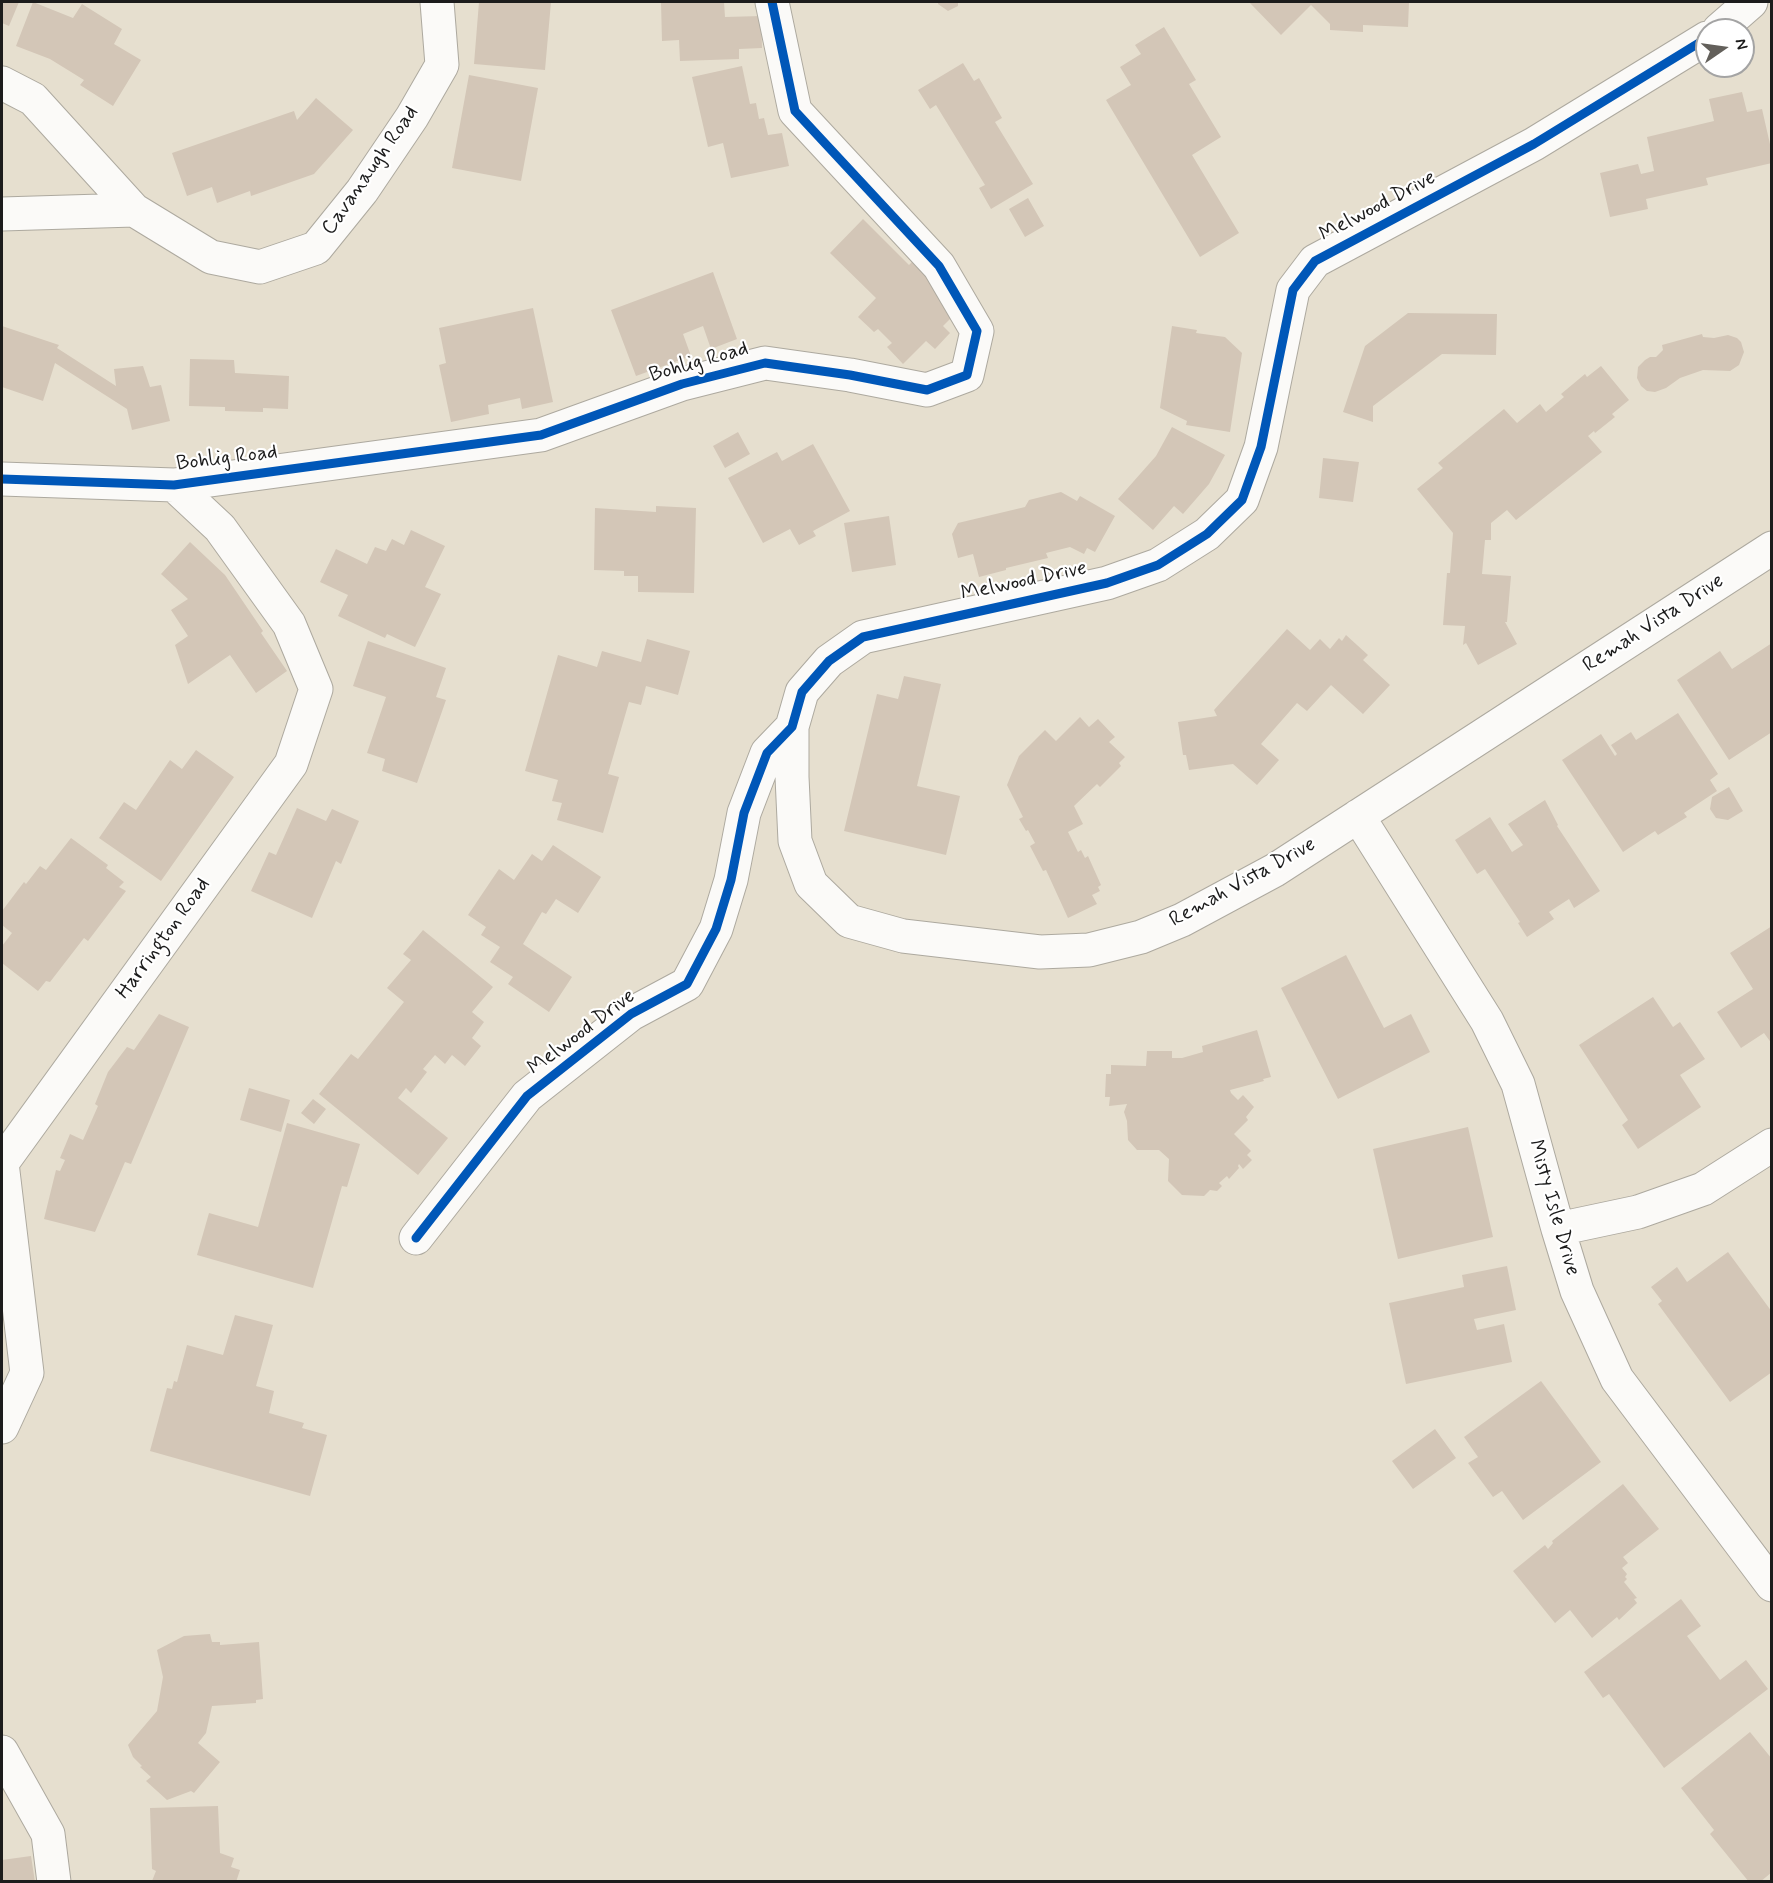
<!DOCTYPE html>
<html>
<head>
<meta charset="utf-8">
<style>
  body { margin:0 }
  #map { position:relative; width:1773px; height:1883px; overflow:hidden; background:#e6dfcf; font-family:Mynerve,sans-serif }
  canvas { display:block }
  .frame { position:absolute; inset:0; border:3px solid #1c1c1c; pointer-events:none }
  .north { position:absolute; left:1695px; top:18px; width:60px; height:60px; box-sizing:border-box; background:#fff; border:2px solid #a4a4a4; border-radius:50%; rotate:77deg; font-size:16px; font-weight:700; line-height:24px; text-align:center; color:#1c1c1c }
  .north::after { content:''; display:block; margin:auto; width:21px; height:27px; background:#63605b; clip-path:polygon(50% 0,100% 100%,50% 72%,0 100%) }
</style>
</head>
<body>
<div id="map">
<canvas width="1773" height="1883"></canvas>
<div class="frame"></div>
<div class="north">N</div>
</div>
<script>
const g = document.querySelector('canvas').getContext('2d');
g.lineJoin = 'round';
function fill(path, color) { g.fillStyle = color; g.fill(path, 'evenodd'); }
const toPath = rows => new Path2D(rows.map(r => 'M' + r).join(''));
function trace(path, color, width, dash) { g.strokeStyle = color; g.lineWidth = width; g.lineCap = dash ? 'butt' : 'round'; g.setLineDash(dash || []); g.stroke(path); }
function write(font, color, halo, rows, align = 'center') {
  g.font = font + ' Mynerve,sans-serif'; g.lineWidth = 4.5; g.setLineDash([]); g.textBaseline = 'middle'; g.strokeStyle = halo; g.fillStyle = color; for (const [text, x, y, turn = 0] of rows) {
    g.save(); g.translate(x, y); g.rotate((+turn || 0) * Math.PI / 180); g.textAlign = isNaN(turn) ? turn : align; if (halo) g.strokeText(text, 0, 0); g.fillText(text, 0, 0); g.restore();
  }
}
fill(toPath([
  [2,2,19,2,9,26,2,23],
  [33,2,73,18,82,4,122,29,114,44,141,60,113,106,80,85,84,80,50,59,16,46],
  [479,2,551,2,545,70,474,64],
  [661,2,724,2,725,17,761,16,762,48,739,49,739,59,680,61,679,40,662,41],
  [938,2,958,2,958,6,948,11,938,4],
  [1249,2,1409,2,1408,27,1363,25,1363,32,1330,30,1330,24,1311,5,1281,35],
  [1164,27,1196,80,1189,84,1221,137,1192,155,1239,233,1200,257,1106,100,1131,85,1120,67,1141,54,1135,45],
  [963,63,974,81,979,78,1002,118,995,122,1033,184,991,209,979,188,985,185,936,105,930,109,918,90],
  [742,66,750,104,756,103,759,119,764,118,768,135,782,133,789,166,731,178,723,143,708,147,692,77],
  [469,75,538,88,521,181,452,168],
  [1742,92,1747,112,1762,109,1772,153,1772,163,1706,178,1708,185,1646,199,1648,209,1610,217,1600,173,1638,164,1641,174,1654,171,1647,137,1714,121,1709,99],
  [316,98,353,130,314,174,251,196,250,191,217,203,212,187,187,196,172,153,294,111,297,120],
  [1028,198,1044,226,1025,237,1009,209],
  [863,219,909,265,917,257,959,310,943,326,950,333,935,349,926,341,903,364,887,347,892,343,878,329,874,332,858,317,876,298,830,253],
  [713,272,737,339,711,349,703,326,683,334,691,356,636,376,611,310],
  [533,308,553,402,522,409,520,398,488,405,489,414,451,422,439,365,446,363,439,328],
  [1408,313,1497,314,1496,355,1442,354,1373,406,1373,422,1343,412,1365,346],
  [2,326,59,345,57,348,116,386,114,369,143,366,150,387,161,385,170,421,132,430,127,409,55,363,43,401,2,387],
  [1172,326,1197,330,1196,333,1225,337,1242,353,1230,432,1186,425,1187,421,1160,408],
  [1702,334,1703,337,1714,338,1728,335,1737,338,1741,342,1744,352,1739,365,1730,371,1703,370,1680,378,1666,388,1655,392,1647,391,1641,386,1637,378,1638,367,1645,360,1650,357,1656,357,1663,350,1662,345],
  [190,359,234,360,235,373,289,376,288,409,263,408,263,412,225,411,225,407,189,406],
  [1601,366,1629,400,1612,414,1615,417,1595,433,1594,431,1588,436,1602,452,1516,520,1507,510,1491,523,1491,540,1485,540,1482,574,1511,576,1507,622,1505,622,1517,644,1478,665,1466,643,1463,645,1465,626,1443,625,1447,573,1450,573,1453,533,1417,489,1443,468,1438,463,1504,409,1517,423,1540,404,1546,412,1564,397,1561,394,1585,374,1587,377],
  [1172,427,1225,455,1209,484,1183,514,1174,506,1153,530,1118,499,1156,456],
  [738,432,750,454,725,468,713,446],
  [813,444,850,511,813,531,816,536,799,545,790,529,763,543,728,478,777,452,782,461],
  [1323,458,1359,462,1353,502,1319,498],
  [1061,492,1077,501,1080,496,1115,516,1095,552,1087,548,1084,554,1070,547,1046,553,1048,558,1006,568,1006,570,979,577,973,554,958,558,952,534,958,523,1025,507,1029,500],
  [656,506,696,508,694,593,638,592,638,576,624,576,624,571,594,570,595,508,656,512],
  [889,516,896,565,852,572,844,523],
  [411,530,445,546,425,587,441,594,415,647,387,634,385,638,338,616,348,595,320,582,336,549,367,564,375,547,386,551,392,539,404,545],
  [190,542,225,575,263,631,261,633,287,671,256,693,230,655,188,684,175,645,188,636,171,610,188,599,161,574],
  [1287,629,1310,650,1320,639,1330,649,1339,638,1342,641,1346,635,1368,655,1363,660,1390,685,1363,714,1331,685,1307,711,1297,703,1261,744,1279,760,1257,785,1233,764,1189,770,1186,755,1183,755,1178,722,1217,716,1214,710],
  [647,639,690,651,678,695,646,686,641,705,629,702,608,774,619,777,603,833,557,820,562,803,552,801,558,780,525,771,558,655,597,667,602,651,641,662],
  [368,641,446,668,436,697,446,700,417,783,382,771,385,759,367,753,386,697,353,686],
  [1772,643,1772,732,1729,760,1677,680,1720,651,1732,669],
  [904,676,941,684,917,786,960,796,946,855,844,831,877,694,898,699],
  [1678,713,1718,774,1710,780,1717,791,1684,813,1687,817,1658,835,1655,831,1623,852,1562,760,1601,734,1615,756,1617,754,1611,745,1631,732,1636,740],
  [1080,717,1089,727,1098,719,1115,737,1109,742,1125,757,1119,763,1121,766,1100,787,1097,784,1074,806,1083,824,1068,832,1078,852,1081,850,1085,858,1088,856,1101,885,1098,887,1100,891,1092,895,1097,904,1068,918,1046,870,1043,871,1030,846,1035,843,1028,830,1026,831,1019,819,1023,817,1007,785,1019,756,1045,730,1056,741],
  [196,750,234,777,161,881,99,838,124,802,136,810,170,760,182,769],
  [1729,787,1743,811,1728,820,1716,818,1710,809,1712,797],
  [1545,800,1558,825,1557,826,1600,891,1574,908,1569,899,1549,912,1554,919,1527,937,1518,923,1520,922,1485,869,1477,874,1455,840,1490,817,1512,852,1523,845,1508,824],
  [297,808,326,821,332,809,359,821,341,864,336,861,312,918,251,891,269,852,276,855],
  [71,838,108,865,106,868,124,882,119,887,126,891,88,941,84,938,50,982,46,981,38,991,2,963,2,946,12,933,2,925,2,911,24,882,26,884,40,866,46,870],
  [553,845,601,877,578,913,556,899,546,914,542,912,523,944,572,977,549,1012,508,984,513,977,490,962,500,947,481,935,486,927,468,915,499,869,514,880,532,854,542,861],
  [1772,926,1772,1044,1764,1033,1741,1048,1717,1012,1753,989,1730,953],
  [423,930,493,987,472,1012,484,1022,472,1038,481,1046,465,1066,452,1055,445,1064,435,1055,423,1069,427,1072,411,1093,406,1088,398,1098,448,1138,418,1175,319,1094,351,1054,358,1059,404,1002,387,988,411,960,403,954],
  [1346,955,1384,1028,1411,1014,1430,1052,1338,1099,1281,988],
  [1653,997,1673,1027,1680,1022,1705,1059,1680,1075,1701,1107,1638,1149,1622,1125,1628,1120,1579,1045],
  [159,1014,189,1027,131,1164,125,1162,95,1232,44,1219,56,1170,60,1171,65,1160,60,1158,70,1134,83,1140,98,1106,95,1104,108,1072,127,1047,134,1050],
  [1257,1030,1271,1077,1263,1079,1264,1081,1230,1090,1231,1093,1238,1100,1243,1095,1254,1107,1246,1117,1248,1120,1234,1134,1251,1151,1247,1155,1252,1160,1243,1169,1239,1164,1238,1166,1239,1168,1229,1179,1227,1176,1219,1183,1222,1186,1217,1191,1210,1190,1204,1196,1182,1195,1168,1181,1169,1159,1159,1150,1137,1150,1128,1140,1127,1121,1124,1112,1127,1104,1109,1106,1110,1097,1105,1097,1106,1074,1111,1074,1111,1065,1146,1066,1147,1051,1172,1051,1172,1058,1182,1058,1203,1052,1202,1046],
  [249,1088,290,1100,281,1132,240,1120],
  [313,1099,326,1109,314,1124,301,1113],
  [287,1123,360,1144,347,1187,342,1186,313,1288,197,1255,209,1213,258,1227],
  [1468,1127,1493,1237,1398,1259,1373,1149],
  [1728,1252,1772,1312,1772,1372,1730,1402,1658,1304,1662,1301,1651,1287,1677,1267,1687,1282],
  [1507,1266,1516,1310,1474,1319,1477,1330,1504,1324,1512,1362,1406,1384,1389,1303,1464,1287,1462,1275],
  [235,1315,273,1325,256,1386,274,1391,269,1413,304,1423,302,1428,327,1435,310,1496,150,1451,167,1388,172,1389,174,1381,177,1382,187,1345,223,1355],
  [1541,1381,1601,1462,1523,1520,1502,1491,1493,1497,1468,1463,1478,1457,1464,1437],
  [1435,1429,1456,1458,1413,1489,1392,1461],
  [1623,1484,1659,1529,1623,1557,1628,1563,1622,1568,1627,1574,1625,1577,1627,1579,1624,1582,1637,1598,1634,1599,1637,1603,1619,1620,1617,1617,1592,1638,1570,1610,1555,1623,1513,1571,1545,1545,1548,1549,1553,1543,1552,1541],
  [1681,1599,1701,1626,1687,1636,1720,1680,1746,1660,1768,1689,1664,1768,1609,1694,1603,1698,1584,1672],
  [210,1634,212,1642,220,1642,220,1645,259,1642,263,1699,256,1700,256,1703,212,1706,206,1733,198,1743,220,1762,194,1793,191,1791,167,1800,146,1781,151,1777,140,1767,142,1766,133,1757,128,1745,157,1711,163,1677,157,1650,184,1636],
  [1750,1732,1772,1759,1772,1872,1760,1882,1749,1882,1710,1834,1714,1830,1681,1788],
  [218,1806,220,1853,234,1858,231,1867,240,1870,236,1882,152,1881,156,1871,152,1869,150,1808],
  [31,1856,35,1882,2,1882,2,1860]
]), '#d3c6b7');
const street = toPath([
  [1719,30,1751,2],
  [2,83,33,99,134,210,211,257,260,267,316,248,362,191,412,117,442,65,437,2],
  [2,214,134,210],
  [2,479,174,485,541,435,682,384,765,363,850,375,927,390,967,375,977,331,939,266,795,111,772,2],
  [792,727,792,777,795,841,811,884,849,921,903,936,1040,952,1089,950,1141,937,1182,920,1275,870,1772,548],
  [1358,816,1487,1021,1518,1084,1558,1229,1577,1291,1617,1379,1772,1585],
  [1558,1229,1638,1212,1703,1189,1772,1145],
  [416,1238,527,1096,631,1014,687,984,716,929,731,880,744,813,767,753,792,727,802,692,829,661,863,637,1107,583,1158,565,1207,534,1242,500,1261,447,1293,290,1315,261,1534,144,1707,38],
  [2,1427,27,1373,2,1163,291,764,316,689,289,624,220,528,174,485],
  [2,1752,48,1834,54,1882]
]);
trace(street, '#ada99f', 35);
trace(street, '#fbfaf8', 33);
trace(toPath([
  [2,479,174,485,541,435,682,384,765,363,850,375,927,390,967,375,977,331,939,266,795,111,772,2],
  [416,1238,527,1096,631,1014,687,984,716,929,731,880,744,813,767,753,792,727,802,692,829,661,863,637,1107,583,1158,565,1207,534,1242,500,1261,447,1293,290,1315,261,1534,144,1707,38]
]), '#0057b8', 9);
write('21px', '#1c1c1c', '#fff', [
  ["Cavanaugh Road",371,171,-55],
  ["Melwood Drive",1378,207,-28],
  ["Bohlig Road",699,363,-16],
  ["Bohlig Road",227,459,-7],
  ["Melwood Drive",1024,582,-12],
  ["Remah Vista Drive",1654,624,-33],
  ["Remah Vista Drive",1243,883,-29],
  ["Harrington Road",164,939,-54],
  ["Melwood Drive",582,1033,-37],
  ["Misty Isle Drive",1553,1208,74]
]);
</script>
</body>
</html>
